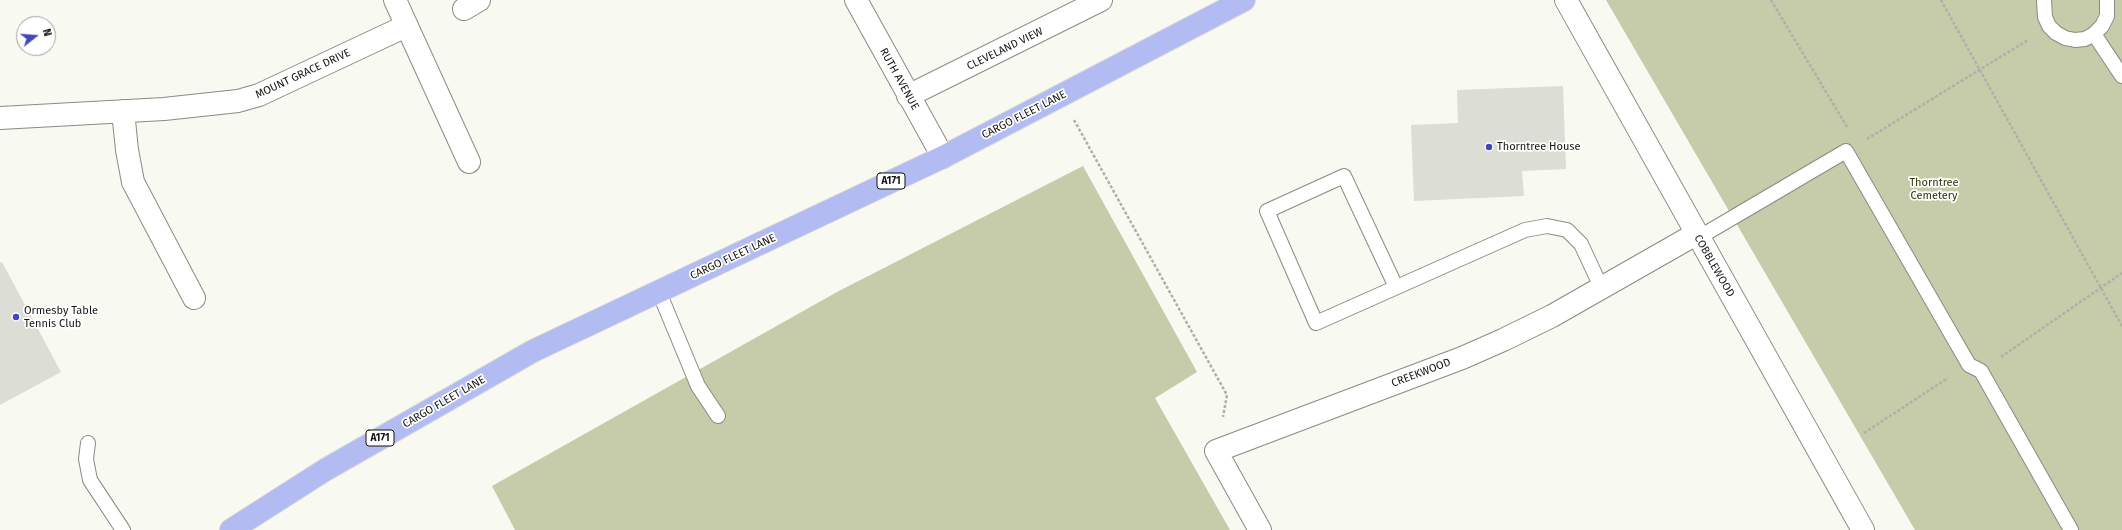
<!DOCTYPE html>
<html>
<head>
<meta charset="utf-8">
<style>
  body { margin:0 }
  #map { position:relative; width:2122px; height:530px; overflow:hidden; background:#f8faf1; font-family:"Fira Sans",sans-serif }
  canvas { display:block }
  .north { position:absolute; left:16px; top:16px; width:40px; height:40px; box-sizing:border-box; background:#fff; border:1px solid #a1a1a0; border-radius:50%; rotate:73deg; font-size:11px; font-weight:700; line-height:16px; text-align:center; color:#141411 }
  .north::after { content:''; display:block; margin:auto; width:14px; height:18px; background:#4448be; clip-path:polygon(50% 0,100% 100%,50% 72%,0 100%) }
</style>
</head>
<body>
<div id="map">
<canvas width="2122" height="530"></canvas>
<div class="north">N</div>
</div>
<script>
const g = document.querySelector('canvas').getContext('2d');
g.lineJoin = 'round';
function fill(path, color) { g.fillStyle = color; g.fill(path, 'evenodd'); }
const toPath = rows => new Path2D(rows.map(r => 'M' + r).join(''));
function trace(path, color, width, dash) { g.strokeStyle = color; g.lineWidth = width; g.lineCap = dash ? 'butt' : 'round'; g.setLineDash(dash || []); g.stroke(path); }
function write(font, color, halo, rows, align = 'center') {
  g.font = font + ' "Fira Sans",sans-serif'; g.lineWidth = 3.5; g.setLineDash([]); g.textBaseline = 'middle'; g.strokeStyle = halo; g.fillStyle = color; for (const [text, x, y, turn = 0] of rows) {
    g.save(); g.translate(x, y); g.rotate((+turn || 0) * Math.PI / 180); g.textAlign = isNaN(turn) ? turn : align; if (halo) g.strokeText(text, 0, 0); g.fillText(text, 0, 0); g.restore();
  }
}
fill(toPath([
  [1606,0,2122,0,2122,530,1915,530],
  [1083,166,1197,372,1155,398,1230,530,515,530,492,486,837,292]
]), '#c6cbaa');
fill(toPath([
  [1563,86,1566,169,1522,171,1524,196,1414,201,1411,125,1458,123,1457,90],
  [2,262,61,372,0,405,0,263]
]), '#dcddd4');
const lane = toPath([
  [2044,0,2045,17,2049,26,2056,33,2065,38,2075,40,2085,39,2094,34,2102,26,2107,16,2107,0],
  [2094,34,2122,76],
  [1698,238,1846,151,1969,365,1981,371,2071,530],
  [1396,287,1344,176,1267,211,1316,323,1525,230,1547,226,1567,230,1581,244,1601,287],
  [659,292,698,386,718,416],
  [88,443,86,459,90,480,123,530]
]);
const street = toPath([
  [395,0,469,162],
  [856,0,943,157],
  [1566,0,1863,530],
  [464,9,479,0],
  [908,96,1101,0],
  [123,111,127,150,133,182,194,298],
  [0,118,164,109,238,101,259,95,406,26],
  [1260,530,1216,451,1462,358,1503,340,1552,316,1696,234]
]);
const primary = toPath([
  [231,530,325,470,533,351,943,157,1244,0]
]);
trace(lane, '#898b82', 16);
trace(street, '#898b82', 24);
trace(primary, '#d9d9d9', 24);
trace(toPath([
  [1771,0,1847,127],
  [1941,0,2122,326],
  [1074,120,1227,395,1223,417],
  [1867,139,2028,40],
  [2001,357,2122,273],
  [1864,433,1948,378]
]), '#aeb0a9', 2.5, [3, 2]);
trace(lane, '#fff', 14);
trace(street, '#fff', 22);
trace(primary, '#b2bbf2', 22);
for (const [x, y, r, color] of [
  [1489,147,4,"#4448be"],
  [16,317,4,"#4448be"]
]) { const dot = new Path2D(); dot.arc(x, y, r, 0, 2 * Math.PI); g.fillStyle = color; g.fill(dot); trace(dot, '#fff', 1.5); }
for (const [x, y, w] of [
  [891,181,28],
  [380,438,28]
]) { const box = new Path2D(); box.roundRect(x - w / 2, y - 8, w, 16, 3); g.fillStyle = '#fff'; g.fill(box); trace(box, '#141411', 1); }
write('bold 10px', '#141411', null, [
  ["A171",891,181],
  ["A171",380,438]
]);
write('11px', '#141411', '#fff', [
  ["CLEVELAND VIEW",1005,49,-26],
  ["MOUNT GRACE DRIVE",303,74,-25],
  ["RUTH AVENUE",899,79,61],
  ["CARGO FLEET LANE",1024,115,-27],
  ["CARGO FLEET LANE",733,257,-25],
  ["COBBLEWOOD",1714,266,60],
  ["CREEKWOOD",1421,373,-21],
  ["CARGO FLEET LANE",444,402,-30]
]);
write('11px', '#141411', '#fff', [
  ["Thorntree House",1497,147],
  ["Ormesby Table",24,311],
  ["Tennis Club",24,324]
], 'left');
write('11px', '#313600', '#fff', [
  ["Thorntree",1934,183],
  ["Cemetery",1934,196]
]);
</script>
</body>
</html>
